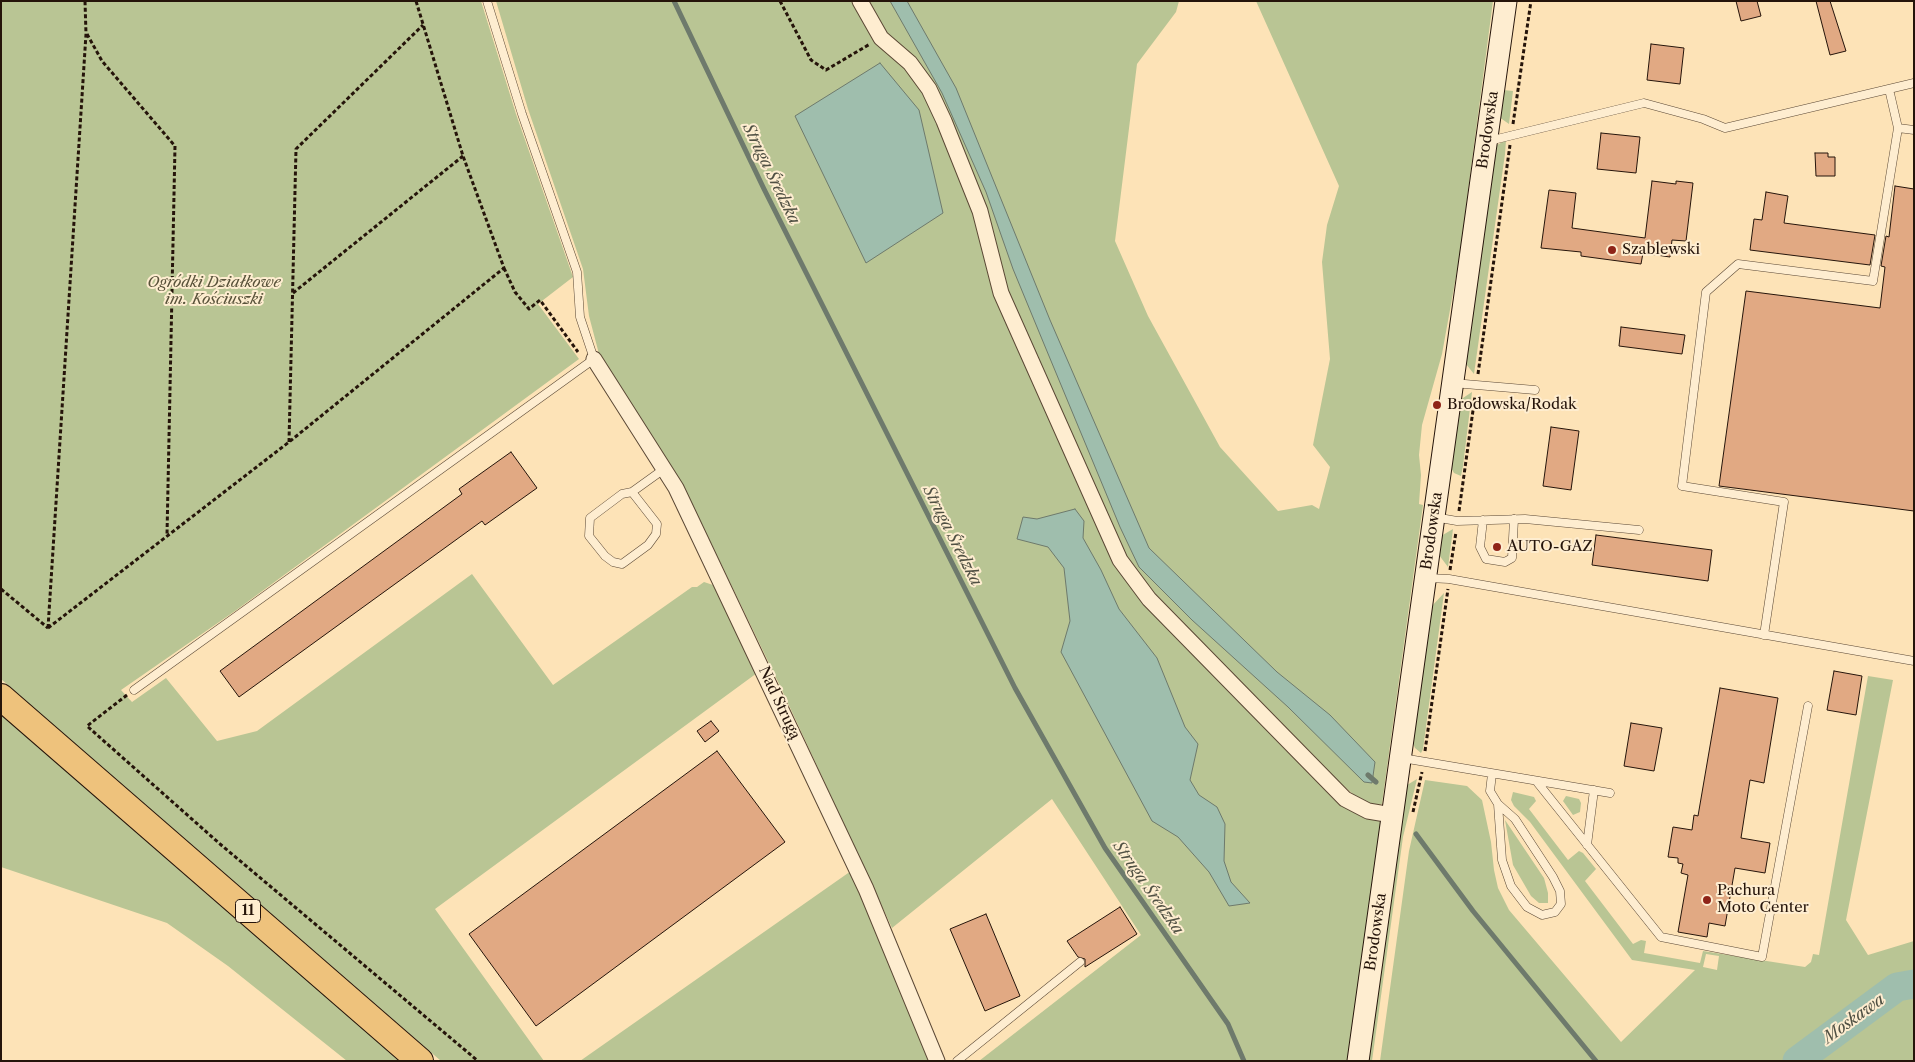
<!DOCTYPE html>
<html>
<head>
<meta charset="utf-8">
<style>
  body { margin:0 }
  #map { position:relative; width:1915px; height:1062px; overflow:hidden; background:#fde3b7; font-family:"Libre Caslon Text",serif }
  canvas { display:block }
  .frame { position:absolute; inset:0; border:2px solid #25140a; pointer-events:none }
</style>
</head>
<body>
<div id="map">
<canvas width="1915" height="1062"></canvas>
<div class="frame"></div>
</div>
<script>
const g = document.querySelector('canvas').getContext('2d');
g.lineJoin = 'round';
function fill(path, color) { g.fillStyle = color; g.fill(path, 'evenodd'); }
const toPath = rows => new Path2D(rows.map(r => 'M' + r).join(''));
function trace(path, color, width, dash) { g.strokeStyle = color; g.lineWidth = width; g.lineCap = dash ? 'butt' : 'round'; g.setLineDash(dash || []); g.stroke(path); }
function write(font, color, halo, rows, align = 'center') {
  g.font = font + ' "Libre Caslon Text",serif'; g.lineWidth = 4; g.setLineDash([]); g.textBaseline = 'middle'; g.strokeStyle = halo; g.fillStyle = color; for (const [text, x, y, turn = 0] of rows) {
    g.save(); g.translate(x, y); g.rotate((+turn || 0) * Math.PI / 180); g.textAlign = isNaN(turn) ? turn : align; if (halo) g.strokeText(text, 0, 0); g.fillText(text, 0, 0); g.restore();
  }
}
fill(toPath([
  [1,1,481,1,516,114,573,277,538,304,579,359,235,611,121,690,132,702,166,678,217,741,257,731,472,574,553,685,692,587,697,587,704,582,713,585,757,673,435,909,544,1061,441,1061,1,679],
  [496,1,854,1,924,92,1116,562,1342,804,1381,820,1347,1061,979,1061,1141,935,1052,799,892,928,780,686,683,485,599,354,589,316,583,269,528,109],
  [866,1,1179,1,1176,12,1137,64,1115,241,1148,316,1220,447,1278,511,1312,505,1319,509,1330,467,1313,445,1330,359,1322,262,1327,225,1339,186,1256,1,1493,1,1459,260,1442,354,1422,425,1419,455,1421,475,1419,504,1423,505,1382,804,1373,806,1361,801,1316,762,1133,572,1026,341,948,120,885,35],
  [1503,90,1513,91,1509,124,1499,117],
  [1506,140,1505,154,1474,374,1466,364,1497,145],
  [1472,392,1463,466,1461,476,1454,473,1450,466,1460,400],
  [1453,529,1448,567,1439,555,1441,536],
  [1444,593,1423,749,1421,753,1415,748,1412,741,1431,607],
  [1868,676,1893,680,1846,920,1868,955,1914,941,1914,1061,1380,1061,1409,851,1425,780,1467,786,1482,800,1491,842,1494,870,1498,888,1509,910,1621,1042,1695,970,1632,960,1530,822,1514,806,1511,800,1513,792,1534,797,1536,801,1529,809,1568,860,1579,851,1583,853,1596,869,1585,881,1633,944,1641,940,1646,941,1644,953,1700,963,1703,951,1805,967,1811,962,1813,954,1819,955],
  [1706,954,1719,956,1717,970,1703,967],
  [1,715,224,909,401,1061,347,1061,228,966,167,923,1,867],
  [1417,779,1403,837,1372,1061,1368,1061,1407,785],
  [1566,796,1579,799,1581,803,1580,812,1573,815,1563,801],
  [1505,820,1544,878,1548,893,1548,903,1539,903,1531,896,1513,865],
  [851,871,930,1061,580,1061]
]), '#b9c594');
const water = toPath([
  [890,1,907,1,956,88,1050,320,1149,548,1277,672,1330,715,1375,762,1372,783,1364,782,1288,707,1192,620,1139,567,1120,527,1044,344,1013,269,986,192,942,93,890,1],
  [880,63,919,110,943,213,866,263,795,116,880,63],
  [1075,509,1084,521,1083,538,1101,570,1119,609,1157,658,1185,727,1198,744,1190,780,1199,795,1217,807,1225,824,1224,861,1231,882,1250,903,1229,906,1209,872,1178,837,1152,821,1061,652,1070,621,1064,568,1048,547,1017,539,1023,517,1037,519,1075,509]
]);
fill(water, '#9fbead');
trace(water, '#6e7a6c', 1);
trace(toPath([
  [674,1,764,189,1015,688,1105,848,1228,1024,1244,1061],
  [1368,775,1376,782],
  [1416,834,1473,911,1596,1061]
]), '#6e7a6c', 5);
trace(toPath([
  [1797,1061,1897,987,1914,984]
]), '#9fbead', 29);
const building = toPath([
  [1736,1,1757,1,1761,16,1741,21,1736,1],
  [1816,1,1830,1,1846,51,1830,55,1816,1],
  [1651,44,1684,48,1680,84,1647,80,1651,44],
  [1601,133,1640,137,1636,173,1597,169,1601,133],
  [1815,153,1828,153,1828,157,1835,157,1835,176,1816,176,1815,153],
  [1652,181,1676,184,1676,181,1693,183,1686,241,1672,240,1670,257,1643,253,1641,264,1581,256,1581,252,1541,248,1549,190,1576,193,1572,228,1645,238,1652,181],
  [1895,186,1914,189,1914,511,1719,486,1746,291,1880,308,1885,267,1881,266,1886,236,1889,237,1895,186],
  [1766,192,1788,196,1784,223,1875,235,1870,265,1750,250,1754,219,1762,220,1766,192],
  [1621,327,1685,335,1682,354,1619,346,1621,327],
  [1551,427,1579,431,1571,490,1543,486,1551,427],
  [511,452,537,488,485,525,482,521,239,697,220,671,462,494,459,489,511,452],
  [1596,535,1712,550,1708,581,1592,565,1596,535],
  [1834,671,1862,676,1856,715,1827,710,1834,671],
  [1720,688,1778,698,1764,783,1750,780,1741,838,1770,843,1765,873,1735,868,1725,926,1709,923,1707,937,1678,932,1688,875,1681,873,1683,864,1678,863,1678,858,1668,857,1673,827,1692,830,1694,815,1698,816,1720,688],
  [711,721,719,731,705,742,697,731,711,721],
  [1631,723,1662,728,1654,771,1624,766,1631,723],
  [717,751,785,842,536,1026,469,934,717,751],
  [1120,907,1137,934,1085,967,1085,959,1078,957,1067,941,1120,907],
  [986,914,1020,996,985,1011,950,929,986,914]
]);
fill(building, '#e1a983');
trace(building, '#25140a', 1);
const lane = toPath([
  [1889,89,1898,128],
  [1489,141,1644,103,1703,119,1725,128,1914,83],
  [1453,383,1535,390],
  [632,492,657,524,656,534,648,545,622,564,613,562,605,556,589,536,590,518,622,494,632,492,664,469],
  [1434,517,1457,521,1525,519,1639,530],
  [1483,520,1480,547,1486,559,1505,562,1512,558,1514,519],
  [1428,578,1449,579,1914,661],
  [1764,635,1784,502,1682,486,1706,292,1738,264,1873,281,1898,128,1914,130],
  [134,690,594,359,580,317,577,272,522,114,487,1],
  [1402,758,1610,793],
  [1492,774,1490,791,1498,804,1502,860,1511,886,1527,907,1542,915,1555,912,1561,904,1560,891,1553,877,1515,819,1498,804],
  [1537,782,1661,937,1762,957,1808,706],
  [1587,845,1594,790],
  [957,1061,1080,962]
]);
const street = toPath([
  [860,1,881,38,910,63,929,89,944,121,980,211,1001,293,1120,560,1149,599,1345,799,1368,811,1392,815],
  [594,359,676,488,866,889,937,1061]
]);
const secondary = toPath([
  [1358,1061,1506,1]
]);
const highway = toPath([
  [1,697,420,1061]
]);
trace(lane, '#5b4835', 9);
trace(street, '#5b4835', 17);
trace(secondary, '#25140a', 23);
trace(highway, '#25140a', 28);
trace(toPath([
  [780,1,811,60,826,70,870,44],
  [87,34,102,61,175,146,167,535],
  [1513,124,1531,1],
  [504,268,515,292,529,309,540,300,578,352],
  [293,293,463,156],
  [1478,374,1510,145],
  [289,442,296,149,423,25],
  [1459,511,1475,396],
  [1450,570,1456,532],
  [1,589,48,628],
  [48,628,289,442,504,268,463,156,416,1],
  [48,628,86,34,85,1],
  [127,695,87,726,220,844,478,1061],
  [1425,751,1448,589],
  [1413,812,1422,772]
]), '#25140a', 3, [4, 2.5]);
trace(lane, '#feedd0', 8);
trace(street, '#feedd0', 15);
trace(secondary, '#feedd0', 21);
trace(highway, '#eec27c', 26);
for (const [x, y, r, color] of [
  [1612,250,5,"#8f2418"],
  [1437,405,5,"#8f2418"],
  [1497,547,5,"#8f2418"],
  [1707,900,5,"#8f2418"]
]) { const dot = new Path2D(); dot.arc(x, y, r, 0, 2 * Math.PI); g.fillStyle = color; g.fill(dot); trace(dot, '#feedd0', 2); }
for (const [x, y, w] of [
  [248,911,25]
]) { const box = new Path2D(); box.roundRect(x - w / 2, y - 11.5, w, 23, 4); g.fillStyle = '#feedd0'; g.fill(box); trace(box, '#25140a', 1); }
write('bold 14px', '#25140a', null, [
  ["11",248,911]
]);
write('15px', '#25140a', '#feedd0', [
  ["Brodowska",1488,130,-82],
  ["Brodowska",1432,531,-82],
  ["Nad Strugą",779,703,65],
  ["Brodowska",1376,932,-82]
]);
write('15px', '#25140a', '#feedd0', [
  ["Szablewski",1622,250],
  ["Brodowska/Rodak",1447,405],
  ["AUTO-GAZ",1507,547],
  ["Pachura",1717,891],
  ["Moto Center",1717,908]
], 'left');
write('italic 15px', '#59523a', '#feedd0', [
  ["Ogródki Działkowe",214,283],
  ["im. Kościuszki",214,300]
]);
write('italic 16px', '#505043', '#feedd0', [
  ["Struga Średzka",771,174,64],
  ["Struga Średzka",952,536,63],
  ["Struga Średzka",1148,888,55],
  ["Moskawa",1854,1019,-36]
]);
</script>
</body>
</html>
